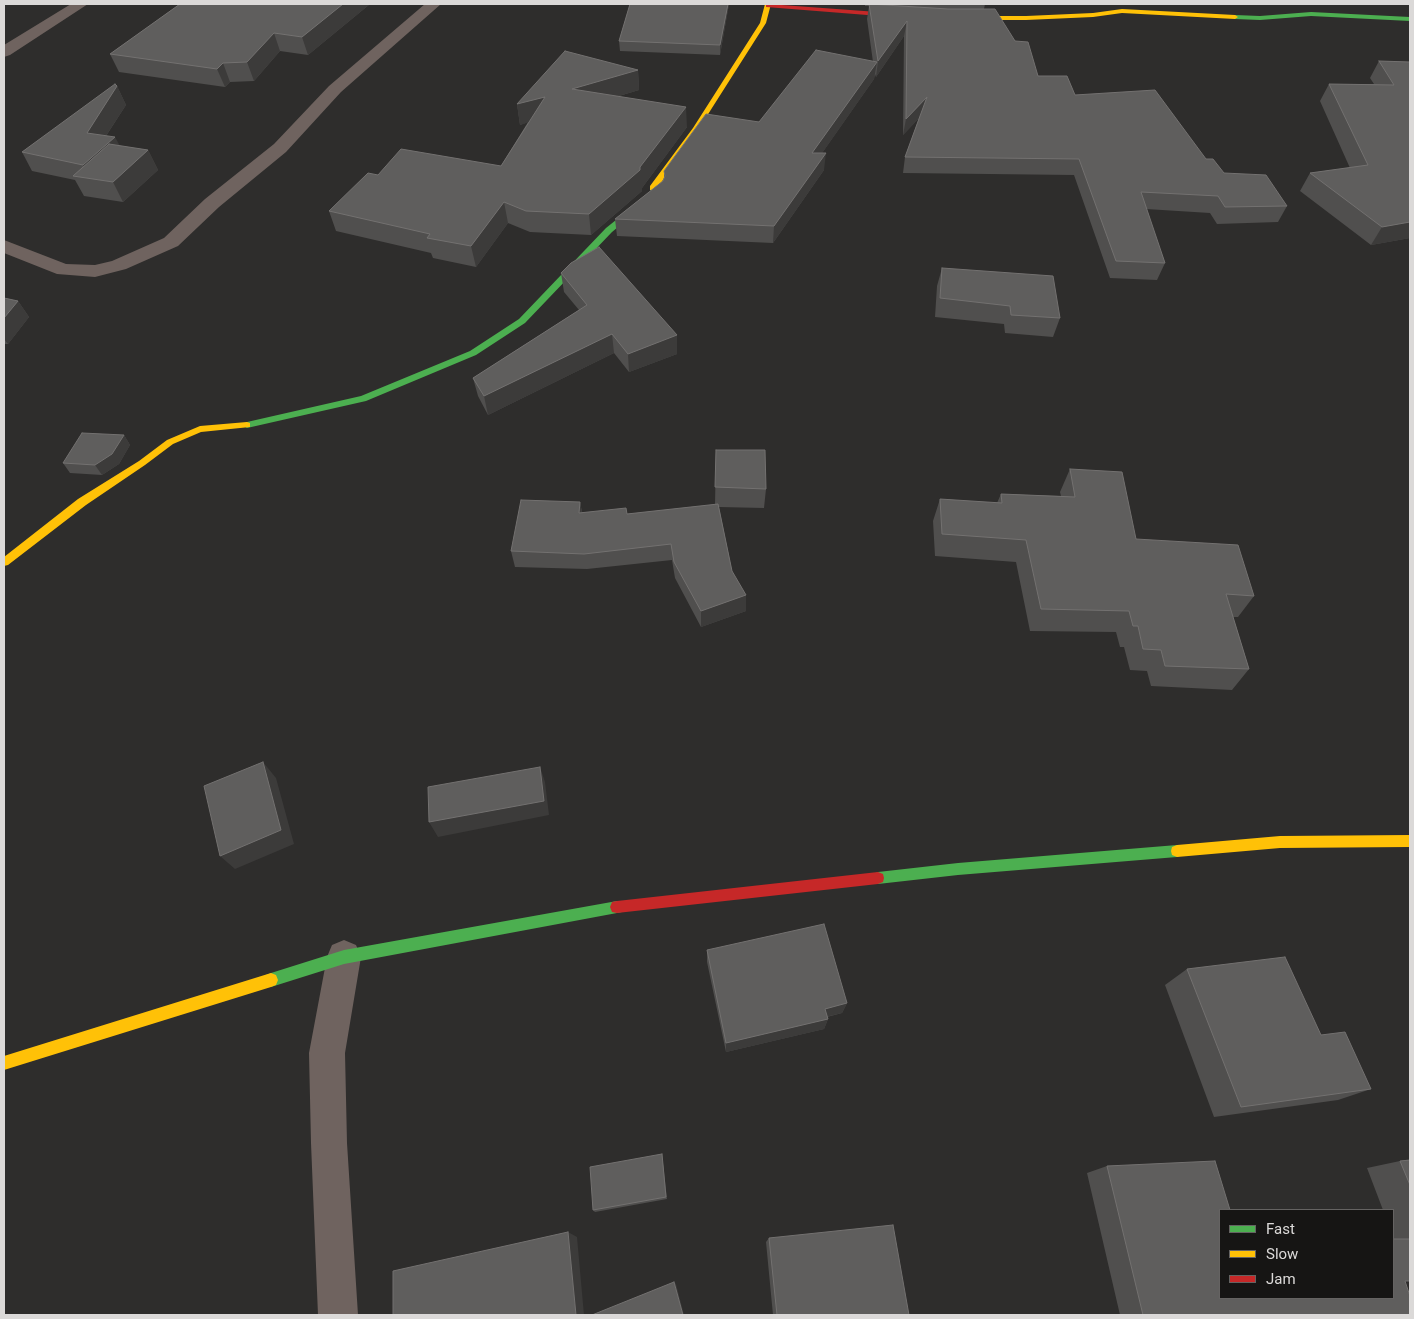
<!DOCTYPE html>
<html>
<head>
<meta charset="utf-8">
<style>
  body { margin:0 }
  #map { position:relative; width:1414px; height:1319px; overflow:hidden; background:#2e2d2c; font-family:Roboto,sans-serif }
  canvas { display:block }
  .frame { position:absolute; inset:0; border:5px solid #dbd9d8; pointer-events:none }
  .legend { position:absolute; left:1219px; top:1209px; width:175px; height:90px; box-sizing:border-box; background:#161514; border:1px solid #656362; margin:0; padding:6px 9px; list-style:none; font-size:15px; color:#dbd9d8 }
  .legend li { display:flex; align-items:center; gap:10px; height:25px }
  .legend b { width:25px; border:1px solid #656362 }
</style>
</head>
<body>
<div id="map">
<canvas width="1414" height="1319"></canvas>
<div class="frame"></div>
<ul class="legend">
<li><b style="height:6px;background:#4caf50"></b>Fast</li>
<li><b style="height:6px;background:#ffc107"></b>Slow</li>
<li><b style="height:6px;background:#c62828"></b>Jam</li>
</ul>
</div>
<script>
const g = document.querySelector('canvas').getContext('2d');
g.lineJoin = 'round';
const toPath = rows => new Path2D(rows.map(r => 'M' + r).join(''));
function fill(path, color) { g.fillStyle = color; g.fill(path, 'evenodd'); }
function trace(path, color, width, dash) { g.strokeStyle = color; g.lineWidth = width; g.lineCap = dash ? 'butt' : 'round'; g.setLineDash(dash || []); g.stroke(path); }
fill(toPath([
  [71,4,88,4,10,55,4,57,4,45,71,4],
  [425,4,441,4,341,92,286,152,219,207,178,246,126,269,95,277,57,274,4,253,4,240,66,264,95,265,112,261,164,238,205,199,274,144,329,86,425,4],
  [344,940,356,945,361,957,345,1053,347,1143,358,1315,318,1315,311,1143,309,1053,327,957,332,945,344,940]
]), '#6f635f');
fill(toPath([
  [1311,12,1410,17,1410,21,1311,16,1260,20,1235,19,1232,17,1235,15,1260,16,1311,12],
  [650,186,656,186,659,192,658,194,612,232,525,323,476,355,366,401,247,428,242,425,247,422,361,396,470,351,519,319,606,228,651,192,650,186],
  [1177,845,1182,847,1183,851,1182,855,1177,857,958,875,878,884,873,882,872,878,873,874,878,872,958,863,1177,845],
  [617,901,622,902,624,907,622,912,617,913,344,964,271,987,266,985,264,980,266,975,271,973,344,950,617,901]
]), '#4caf50');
fill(toPath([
  [765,4,771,4,766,23,698,130,656,190,650,190,650,186,693,128,760,23,765,4],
  [1122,9,1235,15,1238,17,1235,19,1122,13,1093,17,1026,20,963,20,960,18,963,16,1026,16,1093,13,1122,9],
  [247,422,250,423,250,427,201,432,173,444,145,465,86,505,8,565,4,566,4,557,78,499,139,461,167,440,200,426,247,422],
  [1410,835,1410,847,1280,848,1177,857,1172,855,1171,851,1172,847,1177,845,1280,836,1410,835],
  [271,973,276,975,278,980,276,985,271,987,4,1070,4,1056,271,973]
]), '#ffc107');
fill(toPath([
  [768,4,905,14,908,16,905,18,766,7,766,5,768,4],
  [878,872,883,874,884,878,883,882,878,884,617,913,612,912,610,907,612,902,617,901,878,872]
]), '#c62828');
fill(toPath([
  [180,4,370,4,308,55,280,51,254,81,230,82,225,87,119,72,110,54],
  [630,4,729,4,720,55,620,51,619,41],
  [865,4,985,4,984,9,1015,41,1038,76,1075,95,1206,159,1224,173,1287,206,1278,222,1217,224,1210,213,1146,209,1165,263,1157,280,1110,278,1074,175,903,173,905,157,919,118,903,135,904,36,876,77,875,74,874,79,822,153,824,170,773,243,617,236,615,219,663,181,664,178,664,171,873,62,867,19,869,6,865,6],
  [1379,61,1410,62,1410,238,1371,245,1300,191,1310,173,1350,168,1320,101,1329,84,1374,84,1370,78],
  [638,70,639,90,619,96,687,127,642,188,642,191,591,235,530,232,508,223,476,267,433,258,431,253,336,231,329,211,378,175,501,166,528,122,520,125,517,104],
  [117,86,126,105,106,136,120,146,148,150,158,170,123,202,84,196,75,180,32,171,22,152],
  [942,268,1060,318,1053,337,1005,333,1004,324,935,317,937,286],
  [561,273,677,354,629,372,614,353,488,415,478,396,473,378,579,310,564,292],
  [4,298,18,301,29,317,8,344,4,344],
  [124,435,130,445,119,464,102,475,70,473,63,463],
  [716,450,766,489,764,508,719,507,732,571,746,611,701,627,675,578,672,560,587,569,515,567,511,551,580,502,582,512,627,514,715,505],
  [1070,469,1136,539,1254,596,1238,617,1233,617,1249,669,1232,690,1151,686,1147,671,1130,670,1124,647,1120,647,1116,632,1030,631,1016,562,935,556,933,521,940,499,997,503,1001,494,1061,496,1060,492],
  [707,950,847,1003,842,1013,827,1017,828,1019,824,1029,726,1052,707,962],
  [1187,969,1321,1035,1371,1089,1338,1100,1214,1117,1165,985],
  [662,1154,667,1199,595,1212,593,1210],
  [1410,1160,1410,1281,1405,1281,1410,1315,1120,1315,1087,1173,1107,1166,1220,1298,1394,1239,1393,1236,1393,1210,1383,1210,1367,1168,1400,1161],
  [769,1238,909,1315,773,1315,766,1242]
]), '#504f4e');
fill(toPath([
  [343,4,370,4,308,55,302,37],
  [728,4,729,4,720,55,720,45],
  [907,21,904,36,876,77,878,61],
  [274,33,280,51,254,81,247,62],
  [877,62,874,79,811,169,812,153],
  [223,63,230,82,225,87,217,69],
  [638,70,639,90,574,109,572,89],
  [117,86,126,105,96,151,87,133],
  [545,97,547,117,520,125,517,104],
  [927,97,924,113,903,135,906,119],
  [686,107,687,127,642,188,642,191,591,235,589,214,640,167],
  [115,137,125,155,90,179,83,165],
  [148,150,158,170,123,202,113,182],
  [826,153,824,170,773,243,774,226],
  [504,202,508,223,476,267,471,246],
  [1410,222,1410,238,1371,245,1382,227],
  [18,301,29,317,8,344,4,339,4,318],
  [612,334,614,353,488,415,484,396],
  [677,335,677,354,629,372,628,354],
  [124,435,130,445,119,464,102,475,95,465],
  [580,502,583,519,579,513],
  [746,595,746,611,701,627,701,611],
  [263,762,276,778,294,844,235,869,220,856],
  [540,767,545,782,549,815,438,837,429,822],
  [847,1003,842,1013,821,1018,825,1009],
  [828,1019,824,1029,726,1052,726,1043],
  [568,1232,577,1237,584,1315,576,1315],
  [674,1282,676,1284,684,1315,683,1315]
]), '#3c3b3a');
const building = toPath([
  [180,4,343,4,302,37,274,33,247,62,223,63,217,69,110,54,180,4],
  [630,4,728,4,720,45,619,41,630,4],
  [869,4,948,9,995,9,1015,41,1028,42,1038,76,1067,76,1075,95,1155,90,1206,159,1213,159,1224,173,1266,175,1287,206,1225,207,1218,196,1141,192,1165,263,1116,261,1079,159,905,157,927,97,906,119,907,21,878,61,869,4],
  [816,50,877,62,812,153,826,153,774,226,615,219,663,181,665,176,664,171,706,114,759,122,816,50],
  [565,51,638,70,572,89,686,107,640,167,640,170,589,214,526,211,504,202,471,246,427,238,430,234,329,211,368,173,378,175,401,149,501,166,545,97,517,104,565,51],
  [1379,61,1410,62,1410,222,1382,227,1310,173,1368,165,1329,84,1394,85,1379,61],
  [115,84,117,86,87,133,115,137,83,165,22,152,115,84],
  [109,144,148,150,113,182,73,176,109,144],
  [599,247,677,335,628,354,612,334,484,396,473,378,587,305,561,273,571,263,599,247],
  [942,268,1053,276,1060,318,1011,315,1010,306,940,298,942,268],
  [4,298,18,301,4,318,4,298],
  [82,433,124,435,112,454,95,465,63,463,82,433],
  [716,450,765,450,766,489,715,487,716,450],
  [1070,469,1122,472,1136,539,1238,545,1254,596,1226,594,1249,669,1165,666,1161,650,1143,649,1138,626,1133,626,1129,611,1041,609,1026,540,942,534,940,499,1002,503,1001,494,1075,497,1070,469],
  [521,500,580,502,579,513,626,508,627,514,718,504,732,571,746,595,701,611,674,562,671,544,584,554,511,551,521,500],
  [263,762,281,830,220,856,204,786,263,762],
  [540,767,544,801,429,822,428,787,540,767],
  [824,924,847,1003,825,1009,828,1019,726,1043,707,950,824,924],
  [1285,957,1321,1035,1345,1032,1371,1089,1241,1107,1187,969,1285,957],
  [662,1154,666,1197,593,1210,590,1167,662,1154],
  [1410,1160,1410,1185,1400,1161,1410,1160],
  [1215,1161,1230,1210,1220,1210,1220,1298,1393,1298,1393,1239,1410,1239,1410,1281,1405,1281,1410,1296,1410,1315,1143,1315,1107,1166,1215,1161],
  [893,1225,909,1315,777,1315,769,1238,893,1225],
  [568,1232,576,1315,393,1315,393,1271,568,1232],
  [674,1282,683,1315,592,1315,674,1282]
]);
fill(building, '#5f5e5d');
trace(building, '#737170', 1);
</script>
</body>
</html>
